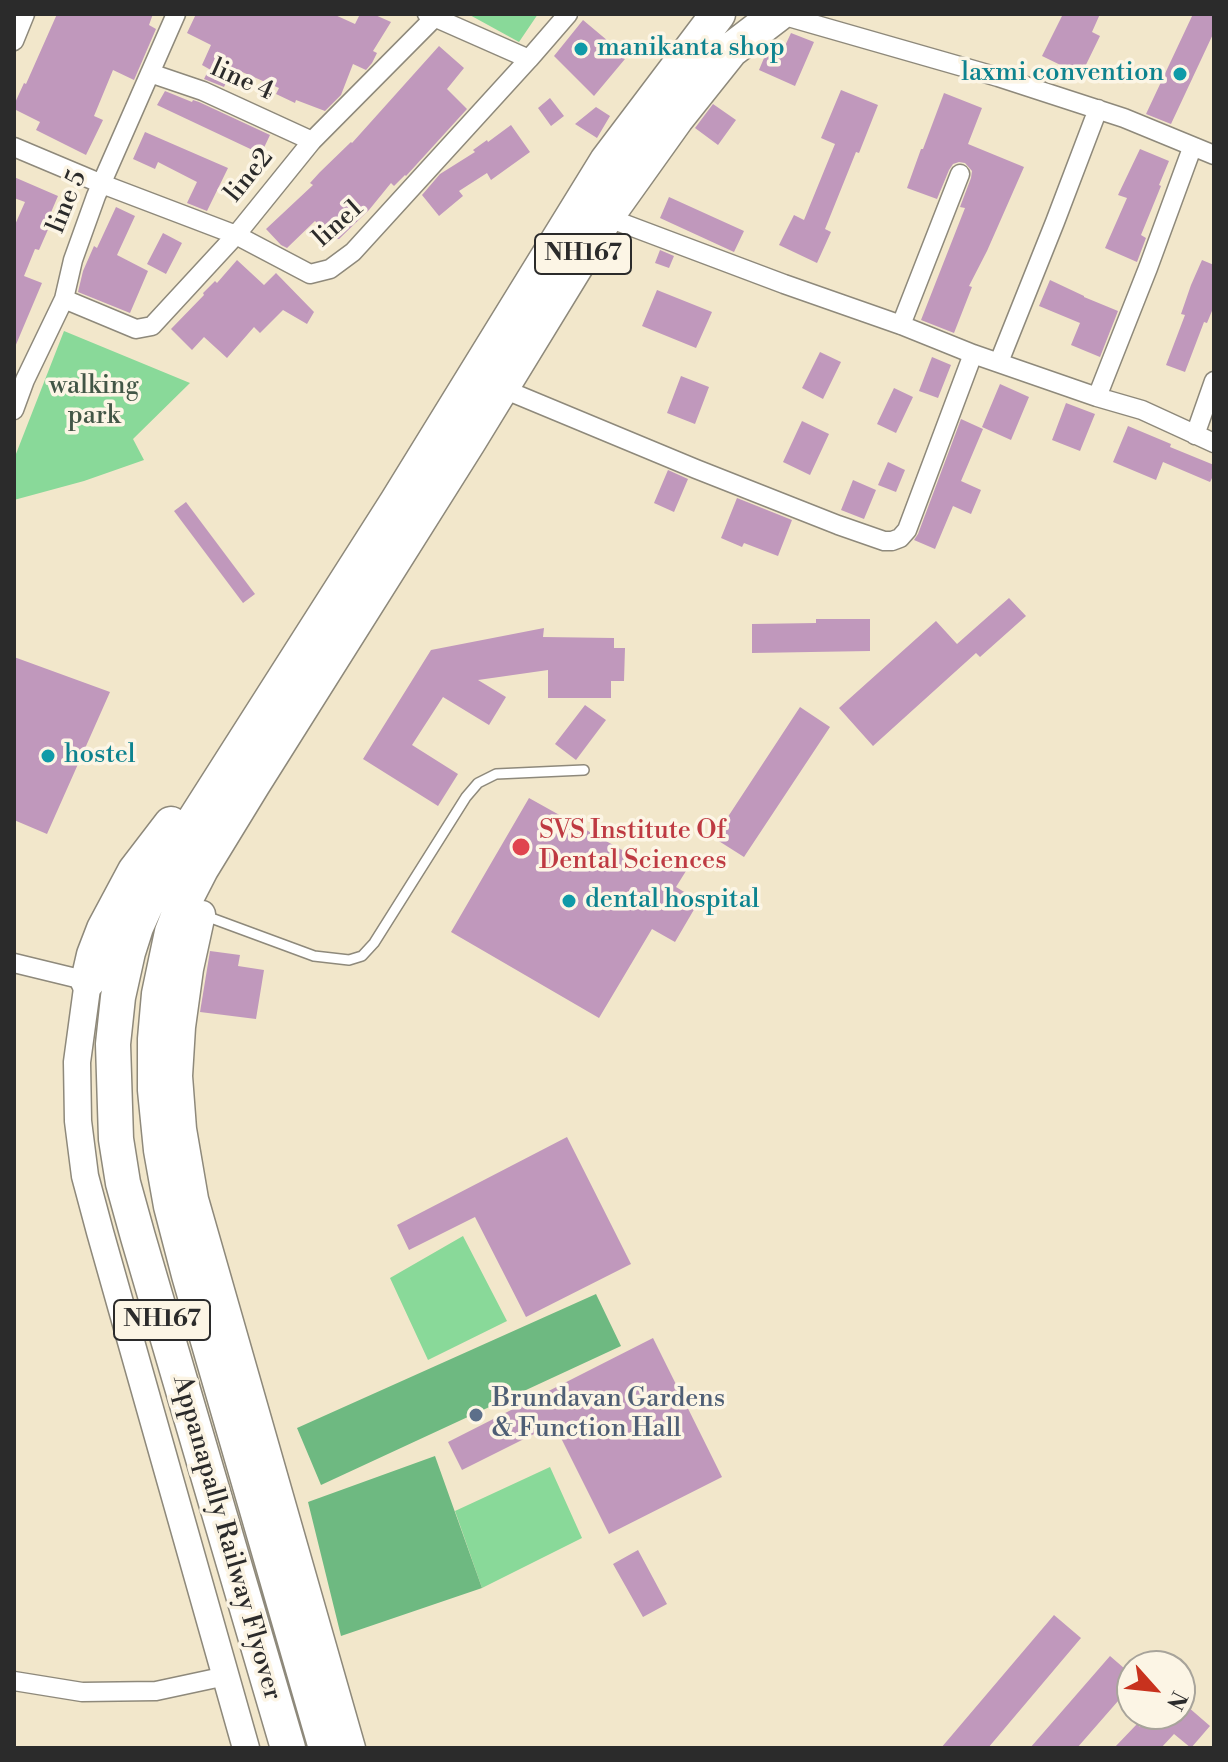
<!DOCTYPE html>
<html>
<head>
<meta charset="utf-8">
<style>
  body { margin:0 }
  #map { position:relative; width:1228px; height:1762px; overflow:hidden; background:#f2e7cb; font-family:"Libre Bodoni",serif }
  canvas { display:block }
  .frame { position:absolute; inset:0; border:16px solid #2b2b2b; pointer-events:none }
  .north { position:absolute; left:1116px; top:1650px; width:80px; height:80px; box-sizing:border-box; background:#fcf5e5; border:2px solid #a8a49b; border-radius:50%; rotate:117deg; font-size:22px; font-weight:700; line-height:32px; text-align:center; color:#2b2b2b }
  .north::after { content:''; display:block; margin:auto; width:28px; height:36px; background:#c8321e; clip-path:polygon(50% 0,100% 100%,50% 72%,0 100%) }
</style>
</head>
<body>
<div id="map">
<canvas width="1228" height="1762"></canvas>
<div class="frame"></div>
<div class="north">N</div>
</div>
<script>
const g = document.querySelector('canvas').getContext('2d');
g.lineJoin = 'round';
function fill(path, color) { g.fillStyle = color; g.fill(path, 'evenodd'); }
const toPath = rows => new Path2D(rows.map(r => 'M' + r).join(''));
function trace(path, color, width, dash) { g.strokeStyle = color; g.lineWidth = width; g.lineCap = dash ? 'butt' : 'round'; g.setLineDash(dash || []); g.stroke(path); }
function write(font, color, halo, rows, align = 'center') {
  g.font = font + ' "Libre Bodoni",serif'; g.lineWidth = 7; g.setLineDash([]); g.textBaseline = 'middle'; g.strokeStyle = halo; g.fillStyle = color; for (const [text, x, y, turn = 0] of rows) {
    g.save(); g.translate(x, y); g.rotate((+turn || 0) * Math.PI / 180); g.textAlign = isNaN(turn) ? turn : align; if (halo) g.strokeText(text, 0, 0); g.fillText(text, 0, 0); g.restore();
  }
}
fill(toPath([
  [468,14,538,14,519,42],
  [64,331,190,383,133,439,144,460,84,481,14,500,14,459],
  [463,1236,507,1321,428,1360,390,1278],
  [550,1467,582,1538,482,1588,455,1511]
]), '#89d999');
fill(toPath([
  [596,1294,621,1346,321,1485,297,1428],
  [435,1456,482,1588,341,1636,308,1502]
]), '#6eb981');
fill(toPath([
  [57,14,153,14,149,25,156,29,134,80,113,70,94,116,103,120,86,155,36,130,40,122,14,109,14,105,24,83,26,84],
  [196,14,333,14,355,24,360,14,373,14,391,22,373,51,377,53,372,63,366,70,353,64,341,95,325,111,296,100,295,103,276,94,279,88,233,68,224,87,204,79,209,69,202,65,211,45,187,33],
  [1063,14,1100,14,1092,32,1100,36,1081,75,1042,56],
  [1193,14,1214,14,1214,32,1171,124,1146,114],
  [583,20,608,41,606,43,625,59,594,96,554,56],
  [791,33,814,42,795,86,759,70,769,46,773,43,784,48],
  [439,46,464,68,447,89,467,109,406,176,405,175,394,186,391,183,369,210,339,239,333,239,315,221,287,248,281,245,266,229,313,185,310,183,320,172,351,142,352,143],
  [841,90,878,105,859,153,856,152,825,229,831,232,817,263,779,245,794,215,804,220,835,144,821,138],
  [165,91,192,102,193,100,199,102,270,135,261,154,157,105],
  [944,93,982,108,968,144,1024,167,987,251,969,286,972,287,954,333,921,320,965,208,960,207,971,178,972,171,965,163,959,162,953,164,949,170,937,199,907,188,921,149,923,149],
  [550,98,564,116,551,126,538,108],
  [713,104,736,120,718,145,695,128],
  [596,107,610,116,597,138,575,124],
  [511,125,530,152,491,180,487,173,459,191,463,196,439,216,422,195,440,174,475,152,473,150,487,140,488,142],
  [145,132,228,168,207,211,187,203,197,182,158,162,155,169,133,159],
  [1140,149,1169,161,1159,185,1161,186,1141,235,1146,238,1137,262,1105,248,1127,198,1118,195],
  [14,177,58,196,46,224,50,225,39,250,35,249,24,276,42,283,15,347,14,227,25,202,14,198],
  [669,197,744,231,734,252,660,218],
  [116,207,135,216,117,255,148,271,130,313,78,292,83,271,94,246,97,248],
  [163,233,182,243,166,274,147,264],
  [660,250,674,256,669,268,655,263],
  [237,260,264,285,276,273,314,312,307,324,283,310,260,333,254,327,227,358,204,337,192,350,171,329,204,295,203,293,215,281,217,283],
  [1202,260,1214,265,1214,306,1207,323,1204,322,1185,372,1166,365,1185,315,1181,314,1191,285],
  [1050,280,1084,296,1084,297,1118,311,1100,357,1071,345,1080,323,1039,306],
  [657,290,712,312,696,348,642,326],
  [820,352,841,362,823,399,802,388],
  [932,357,951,365,938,398,919,391],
  [681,376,709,387,695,424,667,413],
  [1000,384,1029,397,1011,440,982,427],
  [894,388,913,397,896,433,877,424],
  [1066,403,1095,414,1080,451,1052,440],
  [961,419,983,429,961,481,981,490,971,514,953,506,935,549,914,540,918,534],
  [802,421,829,434,810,475,783,462],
  [1128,426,1171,444,1170,447,1214,465,1214,474,1210,482,1163,462,1156,480,1113,462],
  [888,462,905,470,896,492,878,485],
  [668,470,688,479,674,512,654,503],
  [853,480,876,490,864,519,841,510],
  [737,498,792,520,778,556,744,543,742,547,721,538],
  [186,502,255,594,243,603,174,511],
  [1009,598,1026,616,980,657,976,653,873,746,839,708,936,621,957,644],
  [816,619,870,619,870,651,752,653,752,624,816,623],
  [544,628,543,637,614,638,614,648,625,648,624,681,611,681,611,698,548,698,548,670,478,680,506,697,489,725,443,697,412,745,458,774,438,806,363,759,431,650],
  [14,657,110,692,47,834,14,820],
  [585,705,606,720,576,760,555,744],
  [800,707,830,727,744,857,714,838],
  [529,798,649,865,656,854,686,871,676,887,699,901,675,942,652,929,599,1018,451,932],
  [210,951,240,955,238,966,264,970,256,1019,200,1012],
  [567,1137,631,1264,526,1317,475,1217,409,1250,397,1225],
  [653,1338,722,1477,609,1534,554,1424,462,1470,448,1442],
  [638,1550,667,1604,643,1617,613,1564],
  [1054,1615,1081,1638,988,1748,941,1748],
  [1110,1656,1132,1675,1132,1685,1077,1748,1030,1748],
  [1180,1700,1210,1726,1191,1748,1174,1734,1161,1748,1114,1748,1137,1724,1140,1727,1152,1714,1180,1714]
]), '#c098bc');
const lane = toPath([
  [203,915,314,956,349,960,362,956,374,943,466,797,478,783,496,774,584,770]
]);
const street = toPath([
  [427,14,529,59],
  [778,14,998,77,1124,118,1214,155],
  [14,41,25,14],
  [150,73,203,91,312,141],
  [14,147,102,184,236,235,312,141,438,14],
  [606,217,784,284,901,325,973,354,1097,397,1142,410,1214,443],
  [64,299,136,329,152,326,236,235,310,274,330,269,353,252,529,59,568,14],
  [901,325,960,174],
  [999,362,1055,222,1098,109],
  [501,388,696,469,838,525,884,541,892,541,900,538,907,530,973,354],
  [1097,397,1148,268,1192,148],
  [14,410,25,380,64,299,73,260,96,196,176,14],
  [1195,435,1214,381],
  [14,963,88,981],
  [14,1681,82,1692,156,1691,226,1676]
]);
const secondary = toPath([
  [202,914,190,969,182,1027,179,1076,183,1129,195,1199,352,1748],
  [88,981,77,1062,78,1121,85,1176,100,1232,246,1748]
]);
const highway = toPath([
  [88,981,94,955,104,929,135,871,171,824],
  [288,1748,138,1237,123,1183,116,1139,113,1044,118,997,128,952,136,927,151,894,169,860,397,502,607,161,718,14],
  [326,1748,189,1275,171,1206,161,1150,155,1090,155,1039,159,994,172,932,182,906,201,869,253,784,469,441,606,217,676,119,731,50,778,14]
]);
trace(lane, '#8e897b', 12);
trace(street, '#8e897b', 21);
trace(secondary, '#8e897b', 29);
trace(highway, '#8e897b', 37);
trace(lane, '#fff', 9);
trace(street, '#fff', 18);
trace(secondary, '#fff', 26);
trace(highway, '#fff', 34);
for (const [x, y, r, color] of [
  [581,49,8,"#0f9aa8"],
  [1180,74,8,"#0f9aa8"],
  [48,756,8,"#0f9aa8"],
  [521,847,10,"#e0444e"],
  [569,901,8,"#0f9aa8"],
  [476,1415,8,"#5c6f8a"]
]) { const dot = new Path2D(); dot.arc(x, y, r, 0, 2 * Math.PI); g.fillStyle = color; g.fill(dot); trace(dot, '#fcf5e5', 3); }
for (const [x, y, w] of [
  [583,254,96],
  [162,1320,96]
]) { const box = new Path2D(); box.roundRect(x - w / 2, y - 20, w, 40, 6); g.fillStyle = '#fcf5e5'; g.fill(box); trace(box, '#2b2b2b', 2); }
write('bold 24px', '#2b2b2b', null, [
  ["NH167",583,254],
  ["NH167",162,1320]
]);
write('26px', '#0d838f', '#fcf5e5', [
  ["manikanta shop",597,49],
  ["laxmi convention",1164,74,"right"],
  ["hostel",64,756],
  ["dental hospital",585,901]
], 'left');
write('26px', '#2b2b2b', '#fcf5e5', [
  ["line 4",242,81,24],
  ["line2",250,176,-51],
  ["line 5",68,202,-68],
  ["line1",339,224,-42],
  ["Appanapally Railway Flyover",226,1538,74]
]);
write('26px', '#425646', '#fcf5e5', [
  ["walking",94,387],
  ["park",94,417]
]);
write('26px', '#be3a42', '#fcf5e5', [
  ["SVS Institute Of",539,832],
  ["Dental Sciences",539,862]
], 'left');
write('26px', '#4e5e75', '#fcf5e5', [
  ["Brundavan Gardens",492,1400],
  ["& Function Hall",492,1430]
], 'left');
</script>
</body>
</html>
